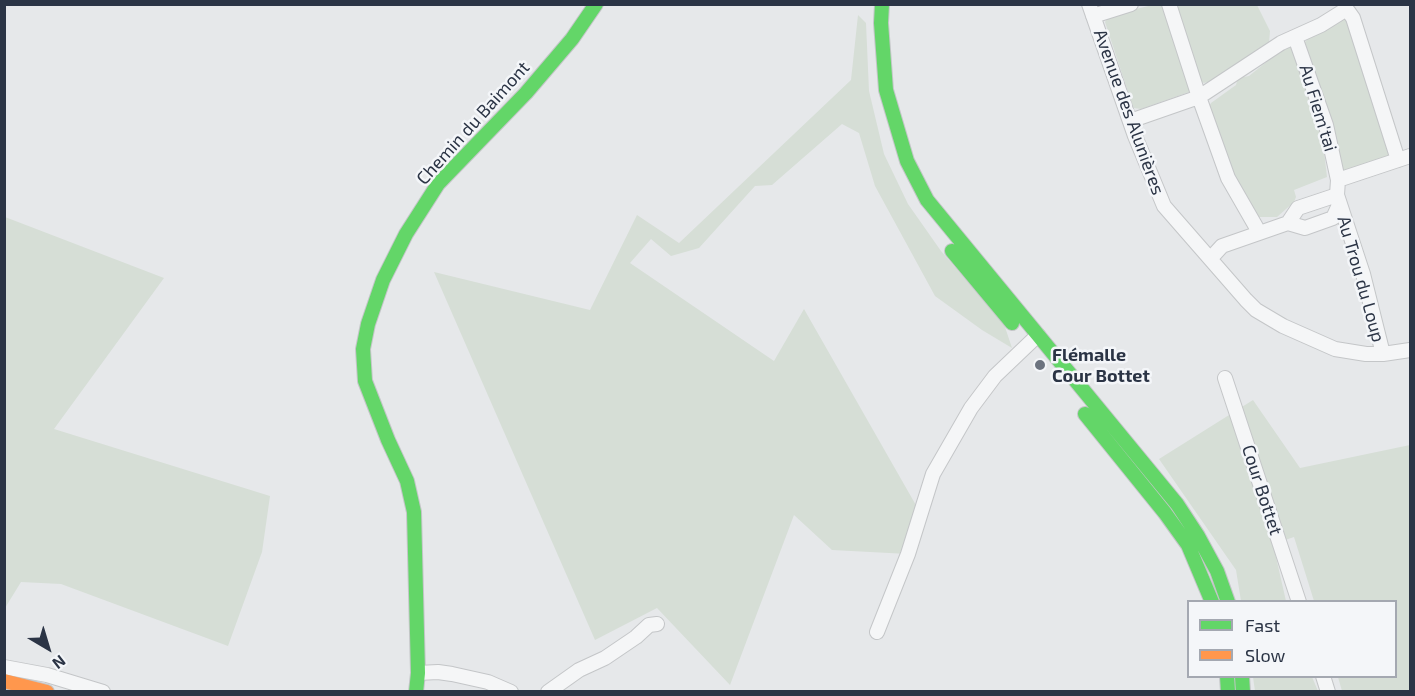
<!DOCTYPE html>
<html>
<head>
<meta charset="utf-8">
<style>
  body { margin:0 }
  #map { position:relative; width:1415px; height:696px; overflow:hidden; background:#e6e8ea; font-family:"Exo 2",sans-serif }
  canvas { display:block }
  .frame { position:absolute; inset:0; border:6px solid #2b3445; pointer-events:none }
  .legend { position:absolute; left:1187px; top:600px; width:210px; height:78px; box-sizing:border-box; background:#f4f6f9; border:2px solid #a4a8b1; margin:0; padding:8px 10px; list-style:none; font-size:18px; color:#2b3445 }
  .legend li { display:flex; align-items:center; gap:12px; height:30px }
  .legend b { width:30px; border:2px solid #a4a8b1 }
  .north { position:absolute; left:18px; top:618px; width:60px; height:60px; -webkit-text-stroke:4px #f4f6f9; paint-order:stroke; rotate:142deg; font-size:16px; font-weight:700; line-height:24px; text-align:center; color:#2b3445 }
  .north::after { content:''; display:block; margin:auto; width:21px; height:27px; background:#2b3445; clip-path:polygon(50% 0,100% 100%,50% 72%,0 100%) }
</style>
</head>
<body>
<div id="map">
<canvas width="1415" height="696"></canvas>
<div class="frame"></div>
<ul class="legend">
<li><b style="height:8px;background:#63d668"></b>Fast</li>
<li><b style="height:8px;background:#ff974d"></b>Slow</li>
</ul>
<div class="north">N</div>
</div>
<script>
const g = document.querySelector('canvas').getContext('2d');
g.lineJoin = 'round';
function fill(path, color) { g.fillStyle = color; g.fill(path, 'evenodd'); }
const toPath = rows => new Path2D(rows.map(r => 'M' + r).join(''));
function trace(path, color, width, dash) { g.strokeStyle = color; g.lineWidth = width; g.lineCap = dash ? 'butt' : 'round'; g.setLineDash(dash || []); g.stroke(path); }
function write(font, color, halo, rows, align = 'center') {
  g.font = font + ' "Exo 2",sans-serif'; g.lineWidth = 5; g.setLineDash([]); g.textBaseline = 'middle'; g.strokeStyle = halo; g.fillStyle = color; for (const [text, x, y, turn = 0] of rows) {
    g.save(); g.translate(x, y); g.rotate((+turn || 0) * Math.PI / 180); g.textAlign = isNaN(turn) ? turn : align; if (halo) g.strokeText(text, 0, 0); g.fillText(text, 0, 0); g.restore();
  }
}
fill(toPath([
  [1152,5,1165,5,1192,91,1141,109,1134,108,1132,104,1105,22,1109,16],
  [1175,5,1257,5,1270,31,1269,43,1212,81,1204,83,1200,81],
  [858,15,866,23,869,91,884,154,908,204,941,251,1004,324,1012,348,982,330,935,296,875,186,859,133,842,124,772,185,755,186,699,248,671,256,651,239,630,263,774,361,804,309,921,514,908,554,832,550,794,515,730,685,657,608,595,640,434,272,590,310,637,215,679,243,851,80],
  [1341,18,1347,21,1391,155,1343,173,1304,48,1305,42,1309,37],
  [1285,47,1292,48,1321,124,1327,177,1294,190,1296,197,1294,202,1277,217,1258,217,1254,215,1231,172,1207,110,1211,103,1236,85,1238,78,1249,76],
  [5,217,164,278,54,429,270,496,262,552,228,646,61,584,21,582,5,608],
  [1253,400,1300,468,1410,445,1410,691,1342,691,1338,677,1396,676,1396,602,1314,601,1294,537,1273,544,1286,601,1241,601,1236,570,1159,459],
  [1253,677,1312,677,1318,691,1255,691]
]), '#d6ded6');
const street = toPath([
  [1089,4,1135,136,1164,206,1246,300,1256,310,1283,326,1335,349,1366,354,1383,354,1410,350],
  [1169,4,1199,97,1228,178,1259,232],
  [1093,16,1131,4],
  [1130,121,1199,97,1281,43,1321,25,1345,10,1348,11,1353,18,1398,160],
  [1338,180,1410,156],
  [1337,195,1363,274,1383,354],
  [1288,223,1305,228,1333,218,1339,205],
  [1211,258,1222,246,1288,223,1298,208,1337,195,1338,180,1326,125,1295,37],
  [1225,378,1299,602],
  [877,632,908,554,933,474,971,408,995,376,1038,335],
  [4,667,47,675,103,692],
  [418,673,438,672,452,674,488,682,511,692],
  [1323,676,1328,692],
  [548,692,579,670,605,658,636,637,649,625,657,624]
]);
const fast = toPath([
  [882,4,881,23,886,90,907,161,927,200,1177,504,1198,536,1217,571,1228,602],
  [952,251,1012,323],
  [1085,414,1165,513,1188,545,1212,602],
  [1227,676,1228,692],
  [1242,676,1243,692],
  [416,692,418,673,414,512,407,481,388,440,365,381,363,349,368,324,383,280,406,234,438,184,526,93,572,39,596,4]
]);
const slow = toPath([
  [4,681,47,692]
]);
trace(street, '#c4c6c8', 16);
trace(fast, '#c4c6c8', 16);
trace(slow, '#c4c6c8', 16);
trace(street, '#f5f6f7', 14);
trace(fast, '#63d668', 14);
trace(slow, '#ff974d', 14);
for (const [x, y, r, color] of [
  [1040,365,6,"#6c737f"]
]) { const dot = new Path2D(); dot.arc(x, y, r, 0, 2 * Math.PI); g.fillStyle = color; g.fill(dot); trace(dot, '#f4f6f9', 2); }
write('18px', '#2b3445', '#f4f6f9', [
  ["Au Fiem'tai",1318,108,73],
  ["Avenue des Alunières",1129,112,70],
  ["Chemin du Baimont",473,123,-48],
  ["Au Trou du Loup",1361,279,74],
  ["Cour Bottet",1262,490,72]
]);
write('bold 18px', '#2b3445', '#f4f6f9', [
  ["Flémalle",1052,355],
  ["Cour Bottet",1052,376]
], 'left');
</script>
</body>
</html>
